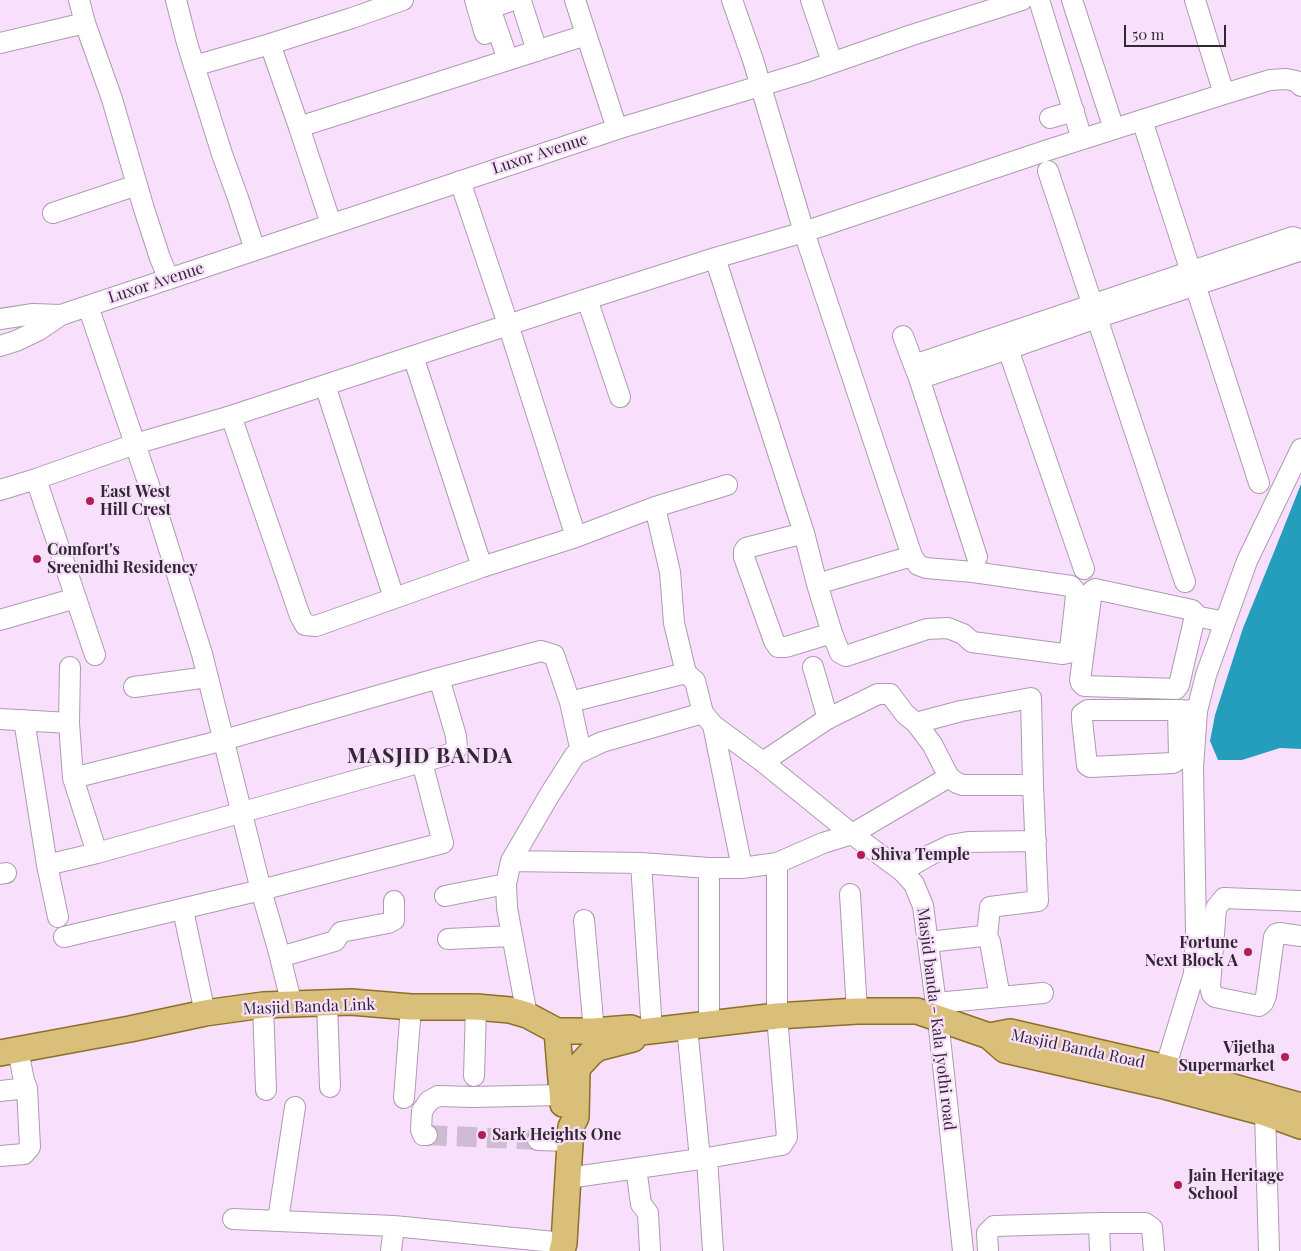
<!DOCTYPE html>
<html>
<head>
<meta charset="utf-8">
<style>
  body { margin:0 }
  #map { position:relative; width:1301px; height:1251px; overflow:hidden; background:#f8e0fc; font-family:"Playfair Display",serif }
  canvas { display:block }
  .scale { position:absolute; left:1124px; top:25px; width:102px; height:22px; box-sizing:border-box; border:2px solid #312833; border-top:0; padding-left:6px; font-size:15px; line-height:18px; white-space:nowrap; color:#312833; -webkit-text-stroke:4px #f8e0fc; paint-order:stroke }
</style>
</head>
<body>
<div id="map">
<canvas width="1301" height="1251"></canvas>
<div class="scale">50 m</div>
</div>
<script>
const g = document.querySelector('canvas').getContext('2d');
g.lineJoin = 'round';
function fill(path, color) { g.fillStyle = color; g.fill(path, 'evenodd'); }
const toPath = rows => new Path2D(rows.map(r => 'M' + r).join(''));
function trace(path, color, width, dash) { g.strokeStyle = color; g.lineWidth = width; g.lineCap = dash ? 'butt' : 'round'; g.setLineDash(dash || []); g.stroke(path); }
function write(font, color, halo, rows, align = 'center') {
  g.font = font + ' "Playfair Display",serif'; g.lineWidth = 4.5; g.setLineDash([]); g.textBaseline = 'middle'; g.strokeStyle = halo; g.fillStyle = color; for (const [text, x, y, turn = 0] of rows) {
    g.save(); g.translate(x, y); g.rotate((+turn || 0) * Math.PI / 180); g.textAlign = isNaN(turn) ? turn : align; if (halo) g.strokeText(text, 0, 0); g.fillText(text, 0, 0); g.restore();
  }
}
fill(toPath([
  [1301,484,1301,749,1280,748,1242,760,1218,760,1210,741,1215,715,1243,628,1274,552]
]), '#259dbd');
trace(toPath([
  [427,1135,538,1140]
]), '#d0bbd4', 20, [20, 10]);
const minor = toPath([
  [79,0,85,23],
  [176,0,187,43,222,154,238,198,255,250],
  [403,0,352,18,270,44,299,127,586,35],
  [475,0,485,34],
  [519,0,521,1,537,51],
  [575,0,617,129],
  [732,0,753,60,804,232,912,556,918,565,926,568,973,572,1071,586,1075,591,1076,596,1070,649,1068,653,1063,654,972,642,963,634,948,628,927,629,846,656,840,653,832,633,786,647,778,647,774,641,744,557,744,551,746,548,804,533],
  [811,0,832,62],
  [1039,0,1082,139],
  [1072,0,1114,129],
  [1195,0,1224,94],
  [0,43,85,23,112,99,144,209,160,258,169,279],
  [508,60,491,11,493,7,513,0],
  [194,66,270,44],
  [1050,118,1074,111],
  [1142,120,1259,483],
  [299,127,331,224],
  [1048,171,1185,582],
  [460,181,508,324,576,537],
  [53,213,137,185],
  [1301,240,1293,237,1287,239,920,363,915,368,918,375,927,376,1008,349,1096,318,1299,251,1301,247],
  [715,258,804,533,817,584,912,556],
  [587,299,620,397],
  [88,306,149,485,202,654,261,890,278,949,292,1005],
  [0,319,33,314,61,315],
  [903,336,915,368],
  [0,346,16,341,39,330,61,315,617,129,803,73,912,35,1022,0],
  [1008,349,1084,569],
  [413,356,482,567],
  [918,375,977,557],
  [325,385,394,598],
  [231,416,300,616,305,625,316,626,482,567,576,537,655,507,727,485],
  [36,479,95,655],
  [0,490,36,479,135,444,231,416,587,299,715,258,804,232,1045,151,1224,94,1270,80,1286,79,1296,81,1301,86],
  [655,507,670,572,674,623,686,673,695,681,703,713,713,725,763,762,852,834,902,871,914,884,923,906,938,1019,963,1251],
  [817,584,832,633],
  [1195,616,1179,685,1176,689,1084,686,1081,683,1080,680,1092,591,1095,589,1192,610,1195,613,1195,616,1225,622],
  [0,620,76,598],
  [70,667,69,723,73,778,97,853],
  [813,667,828,719],
  [134,687,208,677],
  [570,702,581,752],
  [1178,710,1179,756,1178,760,1173,763,1090,767,1087,765,1082,720,1082,714,1088,710,1178,710,1197,711],
  [0,719,69,723],
  [24,720,47,865,58,917],
  [713,725,742,868],
  [763,762,827,719,878,694,890,694,905,714,916,723],
  [73,778,224,740,439,678,541,651,554,655,570,702,686,673],
  [511,861,641,863,709,868,742,868,777,863,823,843,852,834,949,777],
  [641,863,652,1031],
  [47,865,97,853,450,754,457,748,456,736,439,678],
  [902,871,930,855,951,845,968,842,1036,841],
  [0,874,6,873],
  [850,894,857,1011],
  [445,896,506,884],
  [1301,901,1224,898,1216,908,1210,986,1212,994,1215,997,1259,1006,1263,1003,1266,996,1274,937,1276,934,1279,933,1301,936],
  [183,910,205,1013],
  [584,920,594,1031],
  [64,937,261,890,443,843,422,762],
  [987,937,990,907,1038,901,1033,785,1031,698,961,711,916,723,932,744,949,777,957,783,963,785,1033,785],
  [448,939,512,936],
  [928,942,983,936,987,937,990,942,1000,997],
  [280,957,335,941,341,932,388,923,394,920,394,901],
  [327,1003,330,1087],
  [936,1003,1043,993],
  [263,1005,266,1090],
  [527,1015,507,908,506,884,511,861,550,794,575,755,581,752,602,742,703,713],
  [709,1025,709,868],
  [687,1027,700,1159],
  [474,1076,476,1007],
  [1161,1082,1194,974,1196,931,1193,768,1197,711,1206,675,1247,561,1301,449],
  [0,1091,27,1088],
  [404,1098,411,1007],
  [1265,1113,1269,1251],
  [427,1135,423,1135,421,1130,422,1111,429,1101,438,1096,473,1097,562,1095],
  [538,1140,570,1141],
  [0,1156,24,1154,30,1147,27,1088,24,1081,18,1050],
  [707,1158,713,1251],
  [636,1168,641,1204,648,1213,650,1251],
  [568,1178,707,1158,776,1146,782,1145,787,1137,777,1016,777,863],
  [233,1219,394,1226,564,1243],
  [278,1220,295,1107],
  [1099,1223,1100,1251],
  [391,1251,394,1226],
  [988,1251,987,1233,994,1226,1099,1223,1145,1223,1152,1228,1154,1251]
]);
const major = toPath([
  [557,1031,563,1104],
  [989,1036,1010,1032,1166,1068,1301,1106],
  [0,1053,130,1029,205,1013,263,1005,351,1002,411,1007,476,1007,510,1010,527,1015,557,1031,594,1031,631,1028,641,1032,777,1016,857,1011,917,1011,989,1036,1005,1050,1160,1085,1265,1113,1301,1126],
  [562,1251,564,1243,571,1127,576,1117,577,1072,579,1066,592,1052,598,1048,633,1039]
]);
trace(minor, '#af99b3', 22);
trace(major, '#8d6f27', 28);
trace(minor, '#fff', 20);
trace(major, '#d9bf79', 25);
for (const [x, y, r, color] of [
  [90,501,5,"#b01f4f"],
  [37,559,5,"#b01f4f"],
  [861,855,5,"#b01f4f"],
  [1248,952,5,"#b01f4f"],
  [1285,1057,5,"#b01f4f"],
  [482,1135,5,"#b01f4f"],
  [1178,1185,5,"#b01f4f"]
]) { const dot = new Path2D(); dot.arc(x, y, r, 0, 2 * Math.PI); g.fillStyle = color; g.fill(dot); trace(dot, '#f8e0fc', 2); }
write('16px', '#312833', '#f8e0fc', [
  ["Luxor Avenue",540,154,-18],
  ["Luxor Avenue",156,283,-18],
  ["Masjid Banda Link",309,1007,-2],
  ["Masjid banda - Kala Jyothi road",936,1019,83],
  ["Masjid Banda Road",1078,1049,12]
]);
write('bold 16px', '#312833', '#f8e0fc', [
  ["East West",100,492],
  ["Hill Crest",100,510],
  ["Comfort's",47,550],
  ["Sreenidhi Residency",47,568],
  ["Shiva Temple",871,855],
  ["Fortune",1238,943,"right"],
  ["Next Block A",1238,961,"right"],
  ["Vijetha",1275,1048,"right"],
  ["Supermarket",1275,1066,"right"],
  ["Sark Heights One",492,1135],
  ["Jain Heritage",1188,1176],
  ["School",1188,1194]
], 'left');
g.letterSpacing = '1px';
write('bold 21px', '#312833', '#f8e0fc', [
  ["MASJID BANDA",430,756]
]);
g.letterSpacing = '0px';
</script>
</body>
</html>
